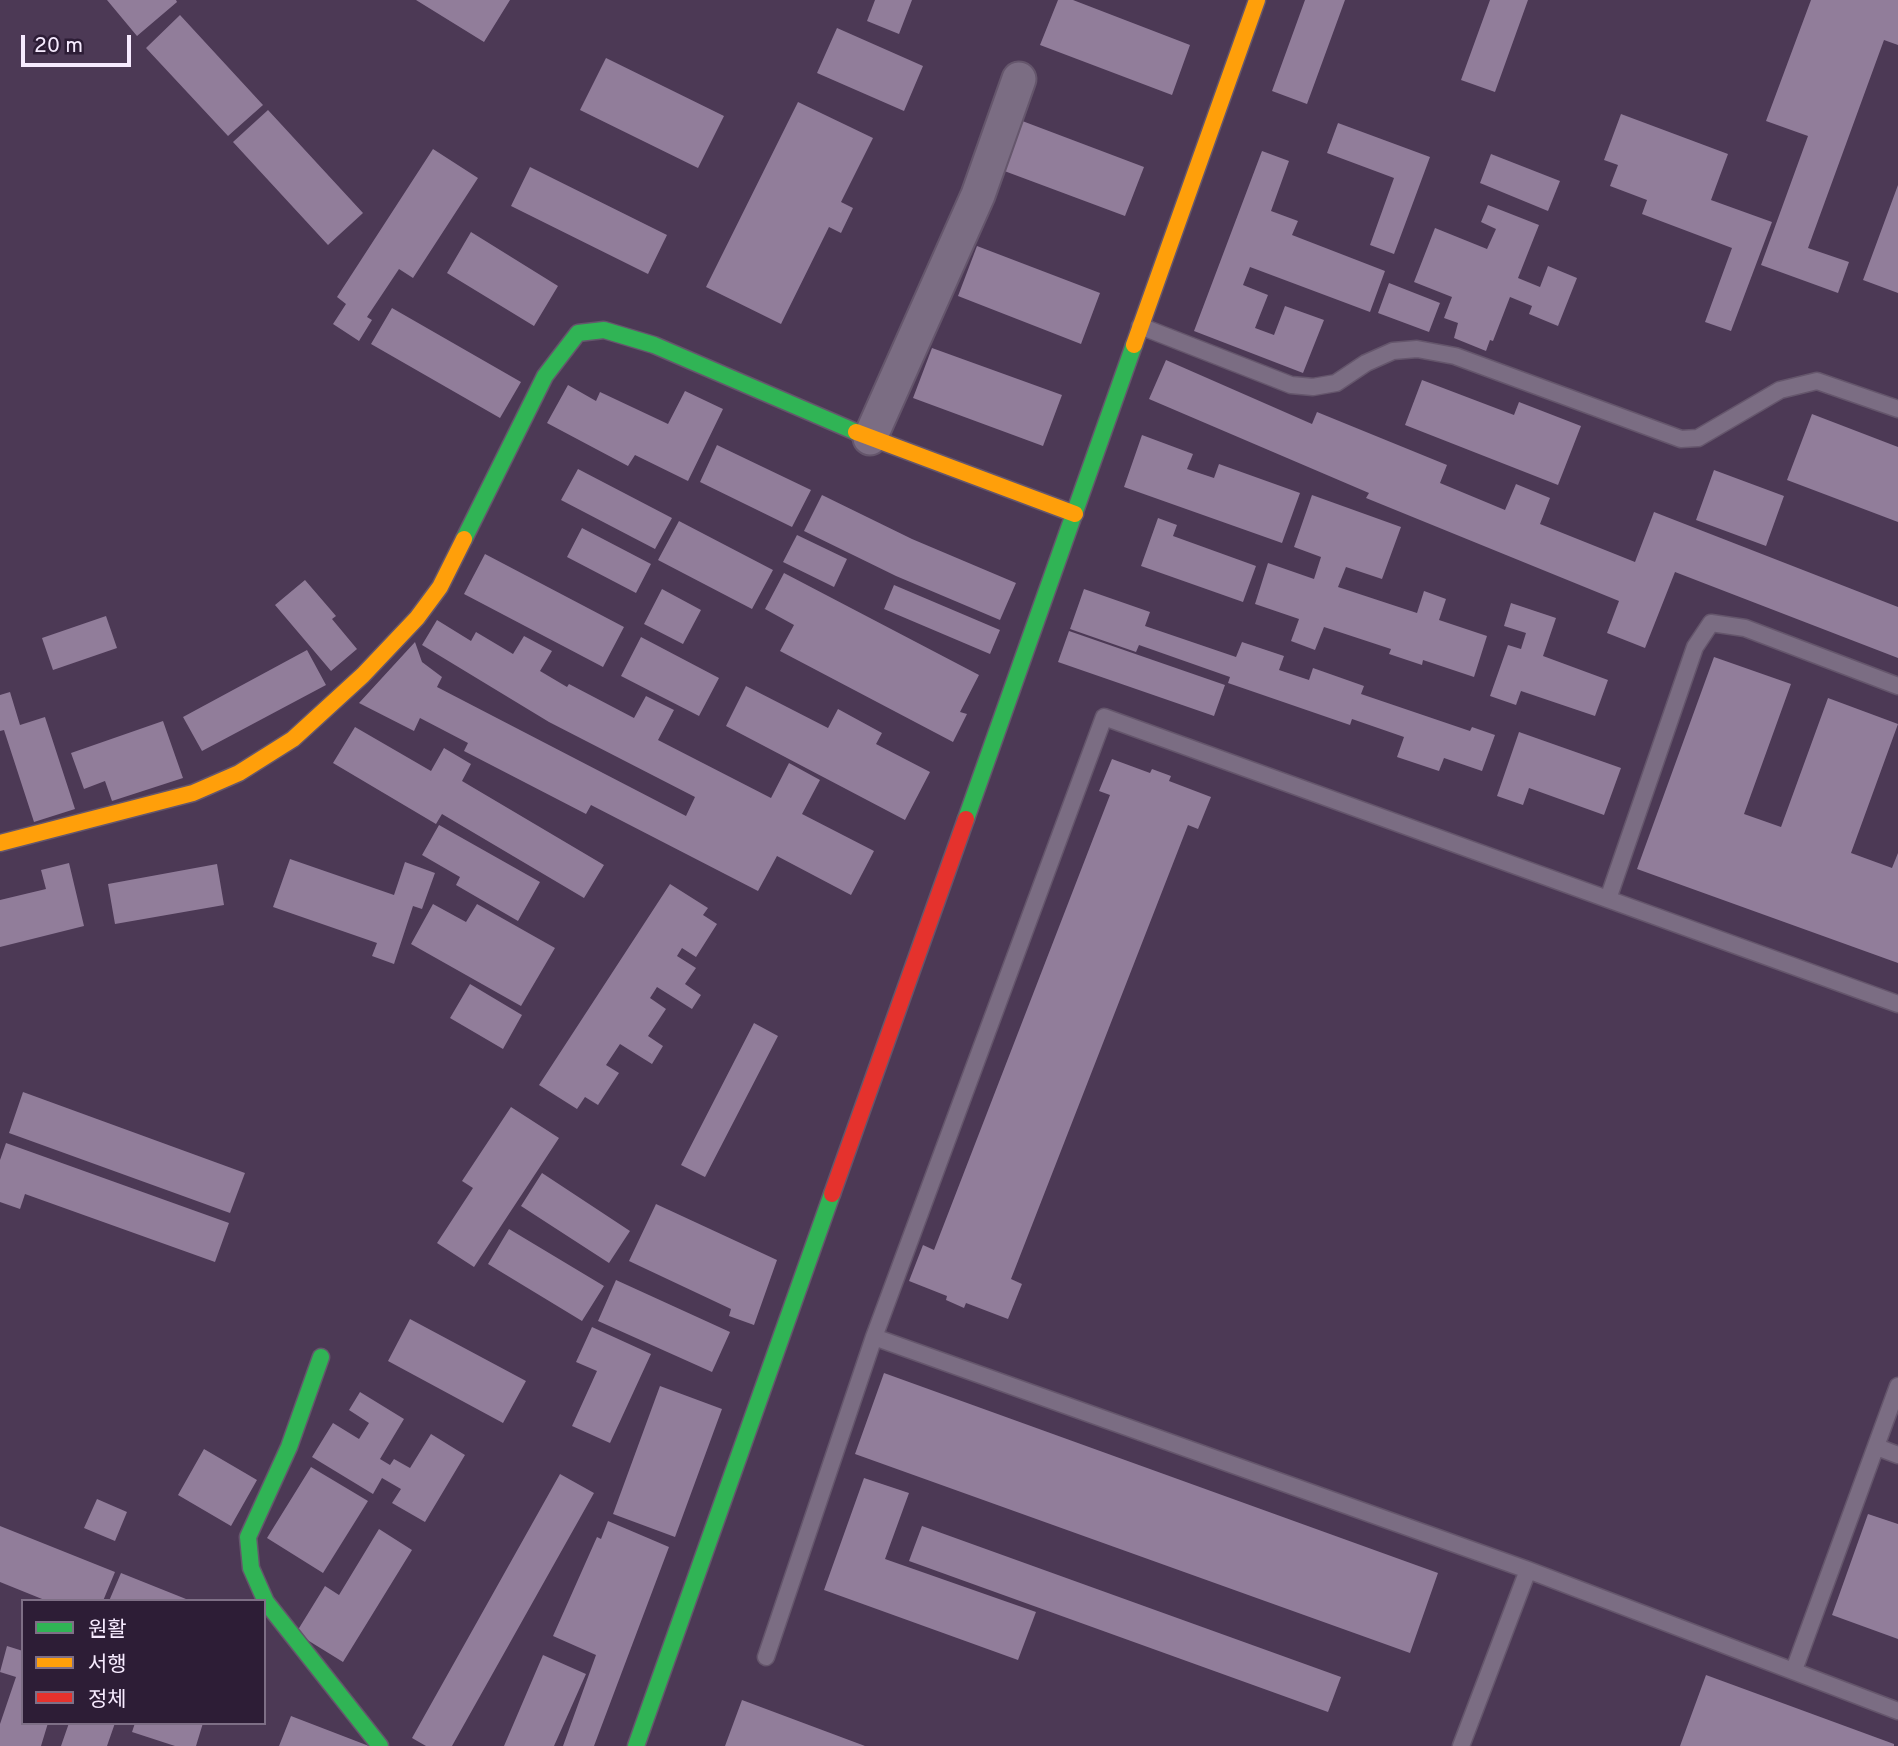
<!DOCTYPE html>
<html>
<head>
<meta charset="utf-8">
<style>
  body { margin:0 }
  #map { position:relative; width:1898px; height:1746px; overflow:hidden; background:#4c3955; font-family:Overpass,"Noto Sans KR",sans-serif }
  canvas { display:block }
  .legend { position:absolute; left:21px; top:1599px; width:245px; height:126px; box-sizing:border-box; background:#2d1d36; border:2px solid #7e6f86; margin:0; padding:9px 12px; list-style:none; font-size:21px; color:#f7ebff }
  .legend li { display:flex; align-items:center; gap:14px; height:35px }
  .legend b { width:35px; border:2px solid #7e6f86 }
  .scale { position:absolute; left:21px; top:35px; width:110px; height:32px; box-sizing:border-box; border:4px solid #f7ebff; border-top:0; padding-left:9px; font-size:21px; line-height:24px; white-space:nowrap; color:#f7ebff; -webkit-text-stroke:5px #2d1d36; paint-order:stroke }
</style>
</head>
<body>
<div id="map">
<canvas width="1898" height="1746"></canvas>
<ul class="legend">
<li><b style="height:9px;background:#30b455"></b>원활</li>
<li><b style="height:9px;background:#ff9f0a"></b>서행</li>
<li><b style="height:9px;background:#e5322d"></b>정체</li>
</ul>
<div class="scale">20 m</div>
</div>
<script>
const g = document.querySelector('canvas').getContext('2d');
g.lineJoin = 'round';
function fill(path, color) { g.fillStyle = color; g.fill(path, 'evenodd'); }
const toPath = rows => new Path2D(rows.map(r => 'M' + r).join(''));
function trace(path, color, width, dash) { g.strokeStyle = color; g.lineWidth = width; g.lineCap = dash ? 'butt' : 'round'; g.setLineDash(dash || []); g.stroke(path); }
fill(toPath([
  [107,0,176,0,177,2,137,36],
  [416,0,510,0,484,42],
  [875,0,912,0,899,34,867,21],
  [1058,0,1073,0,1190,45,1172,95,1040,45],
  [1305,0,1345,0,1307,104,1272,91],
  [1490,0,1528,0,1495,92,1461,80],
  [1811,0,1898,0,1898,45,1884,40,1808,248,1849,262,1838,293,1761,265,1808,136,1766,121],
  [180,15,263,105,228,136,146,48],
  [837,28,923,66,904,111,817,73],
  [606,58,724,116,698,168,580,110],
  [798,102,873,138,841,202,853,208,841,233,829,227,781,324,706,287],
  [268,110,363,213,328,245,233,142],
  [1621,114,1728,154,1711,200,1772,222,1731,331,1705,322,1732,248,1642,214,1647,200,1610,186,1618,165,1604,160],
  [1017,119,1144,167,1125,216,999,169],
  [1338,123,1430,157,1394,254,1370,245,1394,178,1327,153],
  [433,149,478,178,413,278,399,269,367,317,372,320,359,341,333,324,346,304,337,297],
  [1262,151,1289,161,1271,211,1298,221,1292,235,1385,271,1370,312,1250,267,1243,285,1268,295,1255,328,1274,335,1285,306,1324,320,1303,373,1194,331],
  [1491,154,1560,181,1548,211,1480,183],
  [530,167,667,235,648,274,511,206],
  [1898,185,1898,293,1863,280],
  [1488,205,1539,225,1518,278,1540,287,1548,266,1577,278,1558,326,1529,314,1532,306,1510,297,1493,341,1490,340,1486,351,1454,338,1458,323,1444,318,1452,297,1414,282,1435,228,1487,249,1496,229,1481,222],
  [471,232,558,286,534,326,447,273],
  [977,246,1100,293,1081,344,958,296],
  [1389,283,1440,303,1429,332,1378,313],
  [392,308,521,382,500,418,371,344],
  [932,348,1062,395,1043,446,913,398],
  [1166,360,1312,424,1317,412,1447,465,1440,483,1505,510,1516,484,1550,498,1540,524,1635,562,1654,512,1898,607,1898,658,1675,572,1645,648,1607,633,1619,601,1366,498,1369,493,1149,399],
  [1422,380,1514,415,1519,402,1581,426,1558,485,1405,425],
  [568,385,596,401,600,392,668,424,685,391,723,409,688,481,635,455,628,466,547,423],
  [1812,414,1898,447,1898,522,1787,480],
  [1142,435,1193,454,1187,469,1214,478,1219,464,1300,493,1282,543,1124,487],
  [717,445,811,490,792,527,700,482],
  [578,469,672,518,655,549,561,500],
  [1714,470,1784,496,1766,546,1696,520],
  [822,495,912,539,1016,583,1000,620,896,576,804,531],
  [1312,495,1401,527,1382,579,1346,567,1338,587,1417,613,1424,591,1446,599,1439,620,1487,636,1474,677,1423,660,1422,665,1389,654,1391,649,1324,627,1315,650,1291,641,1299,619,1255,604,1268,563,1314,579,1321,557,1294,547],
  [1158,518,1177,525,1173,536,1256,566,1243,602,1141,566],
  [679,521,773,570,752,609,658,560],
  [582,528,651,564,636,593,567,557],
  [797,535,847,559,834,587,783,562],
  [485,554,624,627,603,667,464,594],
  [784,573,979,675,960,712,967,714,953,742,780,651,794,625,765,609],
  [305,580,336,616,332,619,357,649,331,671,275,605],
  [894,585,1000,630,990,654,884,609],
  [662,589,701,610,683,644,644,624],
  [1084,589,1150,612,1145,626,1236,657,1242,642,1284,656,1279,670,1309,680,1313,668,1364,686,1361,694,1470,731,1472,727,1495,735,1482,771,1444,758,1439,771,1397,757,1404,737,1352,719,1350,725,1228,683,1230,677,1139,645,1136,652,1070,629],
  [1511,603,1556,618,1543,656,1608,680,1595,716,1521,691,1516,705,1490,696,1508,645,1521,649,1526,633,1504,626],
  [106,616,117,648,53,670,42,638],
  [437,620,471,641,476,632,513,654,524,636,552,651,540,671,567,687,569,684,634,718,646,696,674,710,658,740,771,798,789,763,820,780,802,814,874,851,851,895,777,856,758,891,591,805,586,814,464,751,468,743,420,718,414,731,359,703,415,642,422,662,442,677,437,687,686,816,695,797,549,722,422,645],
  [1069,631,1225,685,1214,716,1058,662],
  [641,637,719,678,699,716,621,676],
  [307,650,326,685,202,751,183,717],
  [1714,657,1791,684,1744,814,1781,827,1828,698,1898,724,1851,853,1892,868,1898,853,1898,963,1637,869],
  [746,686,828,728,838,709,882,733,876,744,930,772,905,820,726,726],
  [10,692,20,725,45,717,75,809,34,822,4,730,0,731,0,695],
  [163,721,183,778,112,801,105,781,84,789,71,753],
  [355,727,431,771,444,748,471,764,462,781,604,865,584,898,442,814,436,824,333,763],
  [1519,732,1621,768,1604,815,1529,788,1523,805,1497,796],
  [1112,759,1150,773,1152,769,1171,776,1169,781,1211,797,1198,829,1188,825,1011,1279,1022,1284,1008,1319,966,1303,964,1308,946,1300,947,1296,909,1281,923,1245,934,1250,1110,795,1099,791],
  [439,825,540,882,518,921,456,885,460,877,422,855],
  [290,859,394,895,405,862,435,873,422,909,413,906,394,964,372,956,377,943,273,907],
  [69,863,84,926,0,947,0,900,46,889,41,870],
  [217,864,224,905,115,924,108,884],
  [670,884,708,908,703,915,717,924,696,957,682,948,677,956,696,968,685,984,701,995,692,1009,657,987,650,998,666,1009,648,1036,663,1046,652,1064,620,1044,606,1065,619,1073,598,1105,585,1097,577,1109,539,1085],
  [433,904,466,922,477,904,555,948,521,1006,411,944],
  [470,984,522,1015,503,1049,450,1018],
  [754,1023,778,1036,705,1177,681,1165],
  [23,1092,245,1173,230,1213,9,1133],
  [511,1107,559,1138,474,1267,437,1243,473,1188,462,1181],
  [6,1143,229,1223,215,1262,25,1194,20,1209,0,1202,0,1160],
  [542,1173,630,1231,609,1263,521,1206],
  [656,1204,777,1260,754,1325,729,1316,731,1309,629,1261],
  [509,1229,604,1286,582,1321,488,1264],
  [616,1280,730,1332,712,1372,598,1321],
  [410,1319,526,1381,503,1423,388,1361],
  [592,1327,651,1354,610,1443,572,1426,597,1371,576,1362],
  [884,1373,1438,1573,1410,1653,855,1454],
  [660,1386,722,1409,675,1537,613,1514],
  [360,1392,404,1419,380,1459,390,1465,394,1459,410,1468,431,1434,465,1455,425,1522,392,1503,401,1489,382,1478,373,1494,312,1457,333,1423,359,1439,369,1423,349,1410],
  [204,1449,257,1480,231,1526,178,1495],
  [311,1467,368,1501,323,1573,267,1538],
  [560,1474,594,1493,452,1746,426,1746,412,1738],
  [864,1478,909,1493,885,1559,1036,1612,1018,1660,824,1590],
  [97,1499,127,1512,115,1541,84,1528],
  [1868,1514,1898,1524,1898,1639,1832,1615],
  [608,1521,669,1547,594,1746,563,1746,596,1655,553,1636,597,1537,601,1539],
  [0,1526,115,1572,103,1601,47,1601,0,1582],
  [922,1526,1341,1677,1328,1712,909,1561],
  [379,1529,412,1550,343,1662,296,1633,325,1586,339,1595],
  [121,1573,191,1601,109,1601],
  [7,1646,23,1651,23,1723,48,1723,41,1746,0,1746,0,1724,16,1677,0,1672],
  [543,1655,586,1674,554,1746,504,1746],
  [1706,1675,1894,1744,1894,1746,1680,1746],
  [742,1700,865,1746,725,1746],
  [291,1716,369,1746,279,1746],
  [69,1723,115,1723,107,1746,61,1746],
  [135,1723,203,1723,196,1746,175,1746,132,1732]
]), '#917d9a');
const lane = toPath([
  [1140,326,1291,385,1313,387,1336,383,1366,363,1393,351,1417,349,1455,356,1681,439,1698,438,1780,390,1817,381,1898,409],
  [1608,899,1695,647,1711,623,1745,628,1898,686],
  [874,1337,1528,1570,1898,1711],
  [1877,1447,1898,1455],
  [766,1657,874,1337,1104,717,1898,1004],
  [1794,1670,1898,1386],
  [1461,1746,1528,1570]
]);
const street = toPath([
  [870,438,978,195,1019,79]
]);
const fast = toPath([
  [464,539,545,376,578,333,604,330,654,345,856,432],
  [966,819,1134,345],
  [321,1357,289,1447,248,1537,251,1568,266,1602,380,1746],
  [636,1746,832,1194]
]);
const slow = toPath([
  [1134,345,1257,0],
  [856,432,1075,514],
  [0,843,193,793,239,773,293,739,363,675,417,618,440,587,464,539]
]);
const jam = toPath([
  [832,1194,966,819]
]);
trace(lane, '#65566c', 19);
trace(street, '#65566c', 37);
trace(fast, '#65566c', 19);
trace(slow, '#65566c', 19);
trace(jam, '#65566c', 19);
trace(lane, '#7b6d83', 16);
trace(street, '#7b6d83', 33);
trace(fast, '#30b455', 16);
trace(slow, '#ff9f0a', 16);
trace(jam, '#e5322d', 16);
</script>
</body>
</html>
